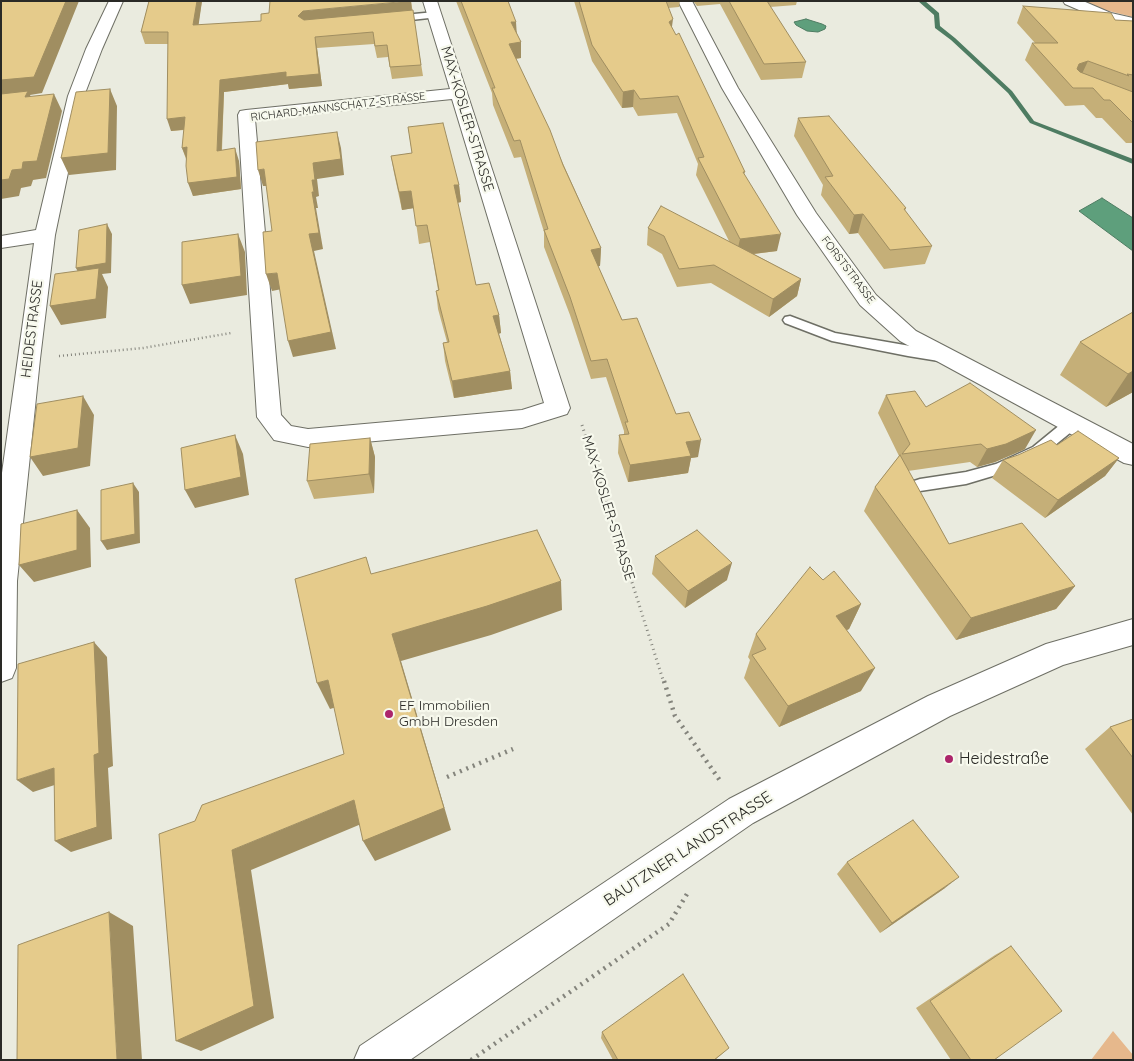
<!DOCTYPE html>
<html>
<head>
<meta charset="utf-8">
<style>
  body { margin:0 }
  #map { position:relative; width:1134px; height:1061px; overflow:hidden; background:#eaebdf; font-family:Quicksand,sans-serif }
  canvas { display:block }
  .frame { position:absolute; inset:0; border:2px solid #2a2a26; pointer-events:none }
</style>
</head>
<body>
<div id="map">
<canvas width="1134" height="1061"></canvas>
<div class="frame"></div>
</div>
<script>
const g = document.querySelector('canvas').getContext('2d');
g.lineJoin = 'round';
function fill(path, color) { g.fillStyle = color; g.fill(path, 'evenodd'); }
const toPath = rows => new Path2D(rows.map(r => 'M' + r).join(''));
function trace(path, color, width, dash) { g.strokeStyle = color; g.lineWidth = width; g.lineCap = dash ? 'butt' : 'round'; g.setLineDash(dash || []); g.stroke(path); }
function write(font, color, halo, rows, align = 'center') {
  g.font = font + ' Quicksand,sans-serif'; g.lineWidth = 4.5; g.setLineDash([]); g.textBaseline = 'middle'; g.strokeStyle = halo; g.fillStyle = color; for (const [text, x, y, turn = 0] of rows) {
    g.save(); g.translate(x, y); g.rotate((+turn || 0) * Math.PI / 180); g.textAlign = isNaN(turn) ? turn : align; if (halo) g.strokeText(text, 0, 0); g.fillText(text, 0, 0); g.restore();
  }
}
fill(toPath([
  [1083,1,1133,1,1133,17,1097,8],
  [1113,1031,1133,1055,1133,1060,1091,1060]
]), '#e6b88c');
const water = toPath([
  [806,19,822,24,826,26,825,29,818,32,807,31,796,25,794,22,806,19],
  [1102,198,1133,218,1133,251,1079,211,1102,198]
]);
fill(water, '#5e9f7c');
trace(water, '#4e7c62', 1);
fill(toPath([
  [918,1,925,1,939,13,940,26,955,38,1012,91,1034,121,1133,159,1133,164,1030,123,1008,93,951,40,935,28,934,15,918,1]
]), '#4e7c62');
const service = toPath([
  [435,12,438,13,438,17,393,22,389,19,393,16,435,12],
  [790,316,835,333,945,352,950,354,952,357,950,360,945,362,908,356,832,341,785,323,783,320,785,317,790,316],
  [1071,419,1076,420,1078,424,1076,428,1043,455,1006,472,966,484,920,491,914,489,912,485,914,481,920,479,966,472,996,464,1033,447,1066,420,1071,419]
]);
const minor = toPath([
  [109,1,123,1,102,49,84,96,55,235,40,359,17,581,16,668,12,678,1,682,1,480,34,243,1,248,1,236,36,230,68,96,86,49,109,1],
  [423,1,437,1,570,408,567,414,522,428,308,447,274,440,257,417,238,115,240,111,246,110,450,89,423,1],
  [452,99,544,403,522,410,308,429,291,426,281,415,255,119,452,99],
  [678,1,692,1,738,88,816,213,876,295,916,331,1133,444,1133,465,1124,463,900,341,860,305,797,215,722,88,678,1],
  [1063,1,1083,1,1111,13,1133,18,1133,26,1102,20,1065,4,1063,1]
]);
const primary = toPath([
  [1133,619,1133,645,1063,665,950,716,753,823,410,1060,354,1060,360,1046,729,799,928,696,1046,644,1133,619]
]);
trace(service, '#6e6f65', 3);
trace(minor, '#6e6f65', 2);
trace(primary, '#6e6f65', 2);
trace(toPath([
  [59,356,143,348,231,333]
]), '#84847c', 2.5, [1, 3]);
trace(toPath([
  [582,425,664,683]
]), '#84847c', 3, [1, 4]);
trace(toPath([
  [664,681,675,716,721,782],
  [447,777,513,749],
  [471,1060,669,924,687,894]
]), '#84847c', 4.5, [2, 5]);
fill(service, '#fff');
fill(minor, '#fff');
fill(primary, '#fff');
fill(toPath([
  [149,1,202,1,198,25,261,21,411,1,423,76,392,79,388,57,377,58,374,44,317,48,322,86,289,89,288,84,224,92,222,150,239,161,241,189,193,196,186,159,182,148,184,130,171,131,168,44,145,44,141,32],
  [456,1,508,1,517,34,521,42,521,58,516,59,601,248,600,266,598,266,622,320,676,414,698,457,691,458,688,473,628,482,618,453,619,435,624,435,624,431,606,377,591,379,570,315,544,247,544,232,521,157,514,158,493,105,492,93],
  [574,1,680,1,679,7,668,8,672,28,745,172,744,174,777,251,754,254,801,279,797,296,769,317,711,283,677,287,662,254,647,245,648,228,729,241,696,175,698,164,677,113,638,116,633,107,622,108,592,61,578,14],
  [693,1,797,1,796,5,770,7,806,62,802,78,761,80,720,4,697,6],
  [1023,6,1115,20,1133,21,1133,143,1126,143,1102,118,1096,118,1084,105,1065,106,1025,60,1032,43,1035,43,1017,23],
  [798,118,906,208,905,211,932,246,925,264,884,269,858,233,849,234,821,195,823,185,794,136],
  [408,127,459,185,461,202,457,203,476,285,499,315,501,333,499,334,510,371,512,389,454,398,445,361,443,343,447,342,438,309,436,291,438,290,430,242,419,244,414,208,402,210,394,173,391,156,412,153],
  [1133,312,1133,392,1106,407,1060,375,1080,342],
  [886,395,926,407,1025,449,995,462,977,467,970,462,908,471,949,544,1075,586,1056,609,956,640,864,511,875,487,899,456,878,413],
  [370,438,375,457,374,493,314,499,307,481],
  [1057,445,1119,458,1105,476,1045,518,992,478,1003,460],
  [655,556,727,580,685,608,652,574],
  [823,580,861,604,849,629,847,630,861,691,779,727,744,678,750,660,748,657,756,634],
  [1133,719,1133,815,1085,749,1110,727],
  [847,862,945,888,880,933,837,874],
  [1011,946,994,1060,951,1060,916,1008,995,955],
  [602,1032,723,1053,715,1060,613,1060,601,1038]
]), '#c5af78');
fill(toPath([
  [66,1,79,1,42,93,30,95,36,108,1,98,1,80],
  [197,1,202,1,197,36,193,25],
  [411,1,412,12,306,22,298,16,303,11],
  [673,19,671,34,669,22],
  [511,22,516,22,517,37],
  [315,37,317,48,322,86,289,89,288,84,224,92,221,163,217,151,220,80],
  [521,42,521,58,510,59,509,44],
  [1088,61,1080,78,1071,81,1079,64],
  [110,89,117,106,116,170,69,175,61,158],
  [634,90,633,107,622,108,623,92],
  [54,94,62,111,46,178,33,180,31,186,21,188,19,196,1,199,1,180,12,170,23,162],
  [185,117,190,129,171,131,167,119],
  [337,132,341,148,344,175,317,179,319,196,316,197,318,208,316,208,323,249,314,251,336,349,293,357,288,341,309,234,313,163],
  [187,147,187,160,182,148],
  [235,148,239,161,241,189,193,196,188,183],
  [264,169,269,186,263,186,258,170],
  [454,185,459,185,461,202,456,203],
  [411,191,414,208,402,210,399,192],
  [863,214,858,233,849,234,854,215],
  [107,224,112,234,111,273,102,274,108,287,106,318,61,325,50,306,81,278,76,268],
  [238,234,245,252,247,295,190,304,182,285],
  [781,234,777,251,736,256,740,239],
  [601,248,600,266,590,267,591,250],
  [277,273,282,289,272,291,266,274],
  [801,279,797,296,769,317,773,299],
  [499,315,501,333,495,334,493,316],
  [510,371,512,389,454,398,452,381],
  [1133,371,1133,392,1106,407,1128,374],
  [83,396,94,415,90,466,43,476,30,457],
  [1036,430,1025,449,995,462,977,467,987,449],
  [235,435,243,454,249,495,195,508,185,490],
  [370,438,375,457,374,493,369,474],
  [701,440,698,457,691,458,688,473,628,482,630,465,686,442],
  [1119,458,1105,476,1045,518,1058,500],
  [133,483,139,492,140,543,107,550,101,541],
  [77,510,90,528,91,567,34,582,19,565],
  [732,563,727,580,685,608,688,591],
  [561,581,562,610,491,635,401,661,451,830,375,861,363,841,392,634],
  [1075,586,1056,609,956,640,971,618],
  [861,604,849,629,825,640,836,616],
  [94,642,107,657,113,766,108,768,112,839,71,852,55,841],
  [875,668,861,691,779,727,788,706],
  [328,680,340,706,330,709,317,683],
  [54,768,70,780,33,792,17,780],
  [354,800,366,822,251,870,274,1018,201,1051,176,1041,232,850],
  [959,877,945,888,880,933,892,923],
  [109,912,133,926,142,1060,117,1060]
]), '#a08e61');
const building = toPath([
  [1,1,66,1,34,77,1,80,1,1],
  [149,1,197,1,193,25,261,21,261,14,269,13,270,1,409,1,303,11,298,16,304,20,413,10,421,65,390,67,387,45,375,46,373,32,315,37,319,74,286,77,286,72,220,80,217,151,235,148,237,177,188,183,186,166,187,147,182,148,185,117,167,119,168,32,141,32,149,1],
  [461,1,508,1,516,22,511,22,521,42,509,44,550,130,563,165,601,248,591,250,622,320,637,318,676,414,689,412,701,440,686,442,691,456,630,465,619,435,629,434,625,422,628,422,607,359,591,361,570,297,544,230,548,229,520,140,514,141,492,88,495,88,461,1],
  [579,1,666,1,673,19,669,22,676,35,679,33,745,172,743,172,781,234,740,239,698,158,704,157,678,96,640,99,634,90,623,92,592,45,579,1],
  [729,1,767,1,806,62,764,64,729,1],
  [1023,6,1111,13,1115,20,1133,21,1133,75,1127,74,1129,76,1088,61,1079,64,1077,69,1080,72,1133,92,1133,123,1110,100,1104,100,1093,88,1073,88,1032,43,1058,43,1023,6],
  [110,89,108,153,61,158,76,92,110,89],
  [28,91,25,97,54,94,37,161,23,162,22,169,12,170,9,179,1,180,1,94,28,91],
  [829,116,906,208,904,209,932,246,890,250,863,214,854,215,825,177,833,176,798,118,829,116],
  [443,123,459,185,454,185,476,285,489,283,499,315,493,316,510,371,452,381,443,343,449,342,436,291,439,290,427,225,416,226,411,191,399,192,391,156,412,153,408,127,443,123],
  [337,132,341,159,313,163,315,180,312,180,314,192,312,192,319,233,309,234,331,332,288,341,277,273,266,274,263,232,272,231,264,169,258,170,256,142,337,132],
  [661,206,801,279,773,299,714,265,679,269,664,236,648,228,661,206],
  [107,224,106,263,76,268,79,230,107,224],
  [238,234,241,276,182,285,182,242,238,234],
  [99,268,96,299,50,306,55,274,99,268],
  [1133,312,1133,371,1128,374,1080,342,1133,312],
  [970,383,1036,430,1006,444,987,449,981,444,902,454,910,444,886,395,915,391,926,407,970,383],
  [83,396,78,448,30,457,37,404,83,396],
  [1078,431,1119,458,1058,500,1003,460,1018,455,1051,440,1057,445,1078,431],
  [235,435,241,477,185,490,181,448,235,435],
  [370,438,369,474,307,481,310,444,370,438],
  [900,455,949,544,1022,523,1075,586,971,618,875,487,900,455],
  [133,483,135,534,101,541,101,490,133,483],
  [77,510,77,550,19,565,21,524,77,510],
  [537,530,561,581,487,606,392,634,444,808,363,841,354,800,232,850,254,1006,176,1041,159,834,195,821,202,805,344,754,328,680,317,683,295,579,366,557,371,574,537,530],
  [697,530,732,563,688,591,655,556,697,530],
  [810,567,823,580,834,571,861,604,836,616,875,668,788,706,752,655,766,649,756,634,810,567],
  [94,642,99,753,94,755,97,827,55,841,54,768,17,780,18,664,94,642],
  [1133,719,1133,758,1110,727,1133,719],
  [913,820,959,877,892,923,847,862,913,820],
  [109,912,117,1060,17,1060,18,945,109,912],
  [1011,946,1062,1011,994,1060,971,1060,930,1001,1011,946],
  [683,974,729,1048,714,1060,618,1060,602,1032,683,974]
]);
fill(building, '#e5cb8b');
trace(building, '#a08e61', 1);
for (const [x, y, r, color] of [
  [389,714,5,"#ac256b"],
  [949,759,5,"#ac256b"]
]) { const dot = new Path2D(); dot.arc(x, y, r, 0, 2 * Math.PI); g.fillStyle = color; g.fill(dot); trace(dot, '#f7f9ed', 2); }
write('11px', '#2a2a26', '#f7f9ed', [
  ["RICHARD-MANNSCHATZ-STRASSE",338,107,-7],
  ["FORSTSTRASSE",848,270,53]
]);
write('14px', '#2a2a26', '#f7f9ed', [
  ["MAX-KOSLER-STRASSE",467,119,73],
  ["HEIDESTRASSE",32,329,-83],
  ["MAX-KOSLER-STRASSE",608,508,73]
]);
write('14px', '#2a2a26', '#f7f9ed', [
  ["EF Immobilien",399,706],
  ["GmbH Dresden",399,722]
], 'left');
write('16px', '#2a2a26', '#f7f9ed', [
  ["Heidestraße",959,759]
], 'left');
write('16px', '#2a2a26', '#f7f9ed', [
  ["BAUTZNER LANDSTRASSE",688,849,-33]
]);
</script>
</body>
</html>
